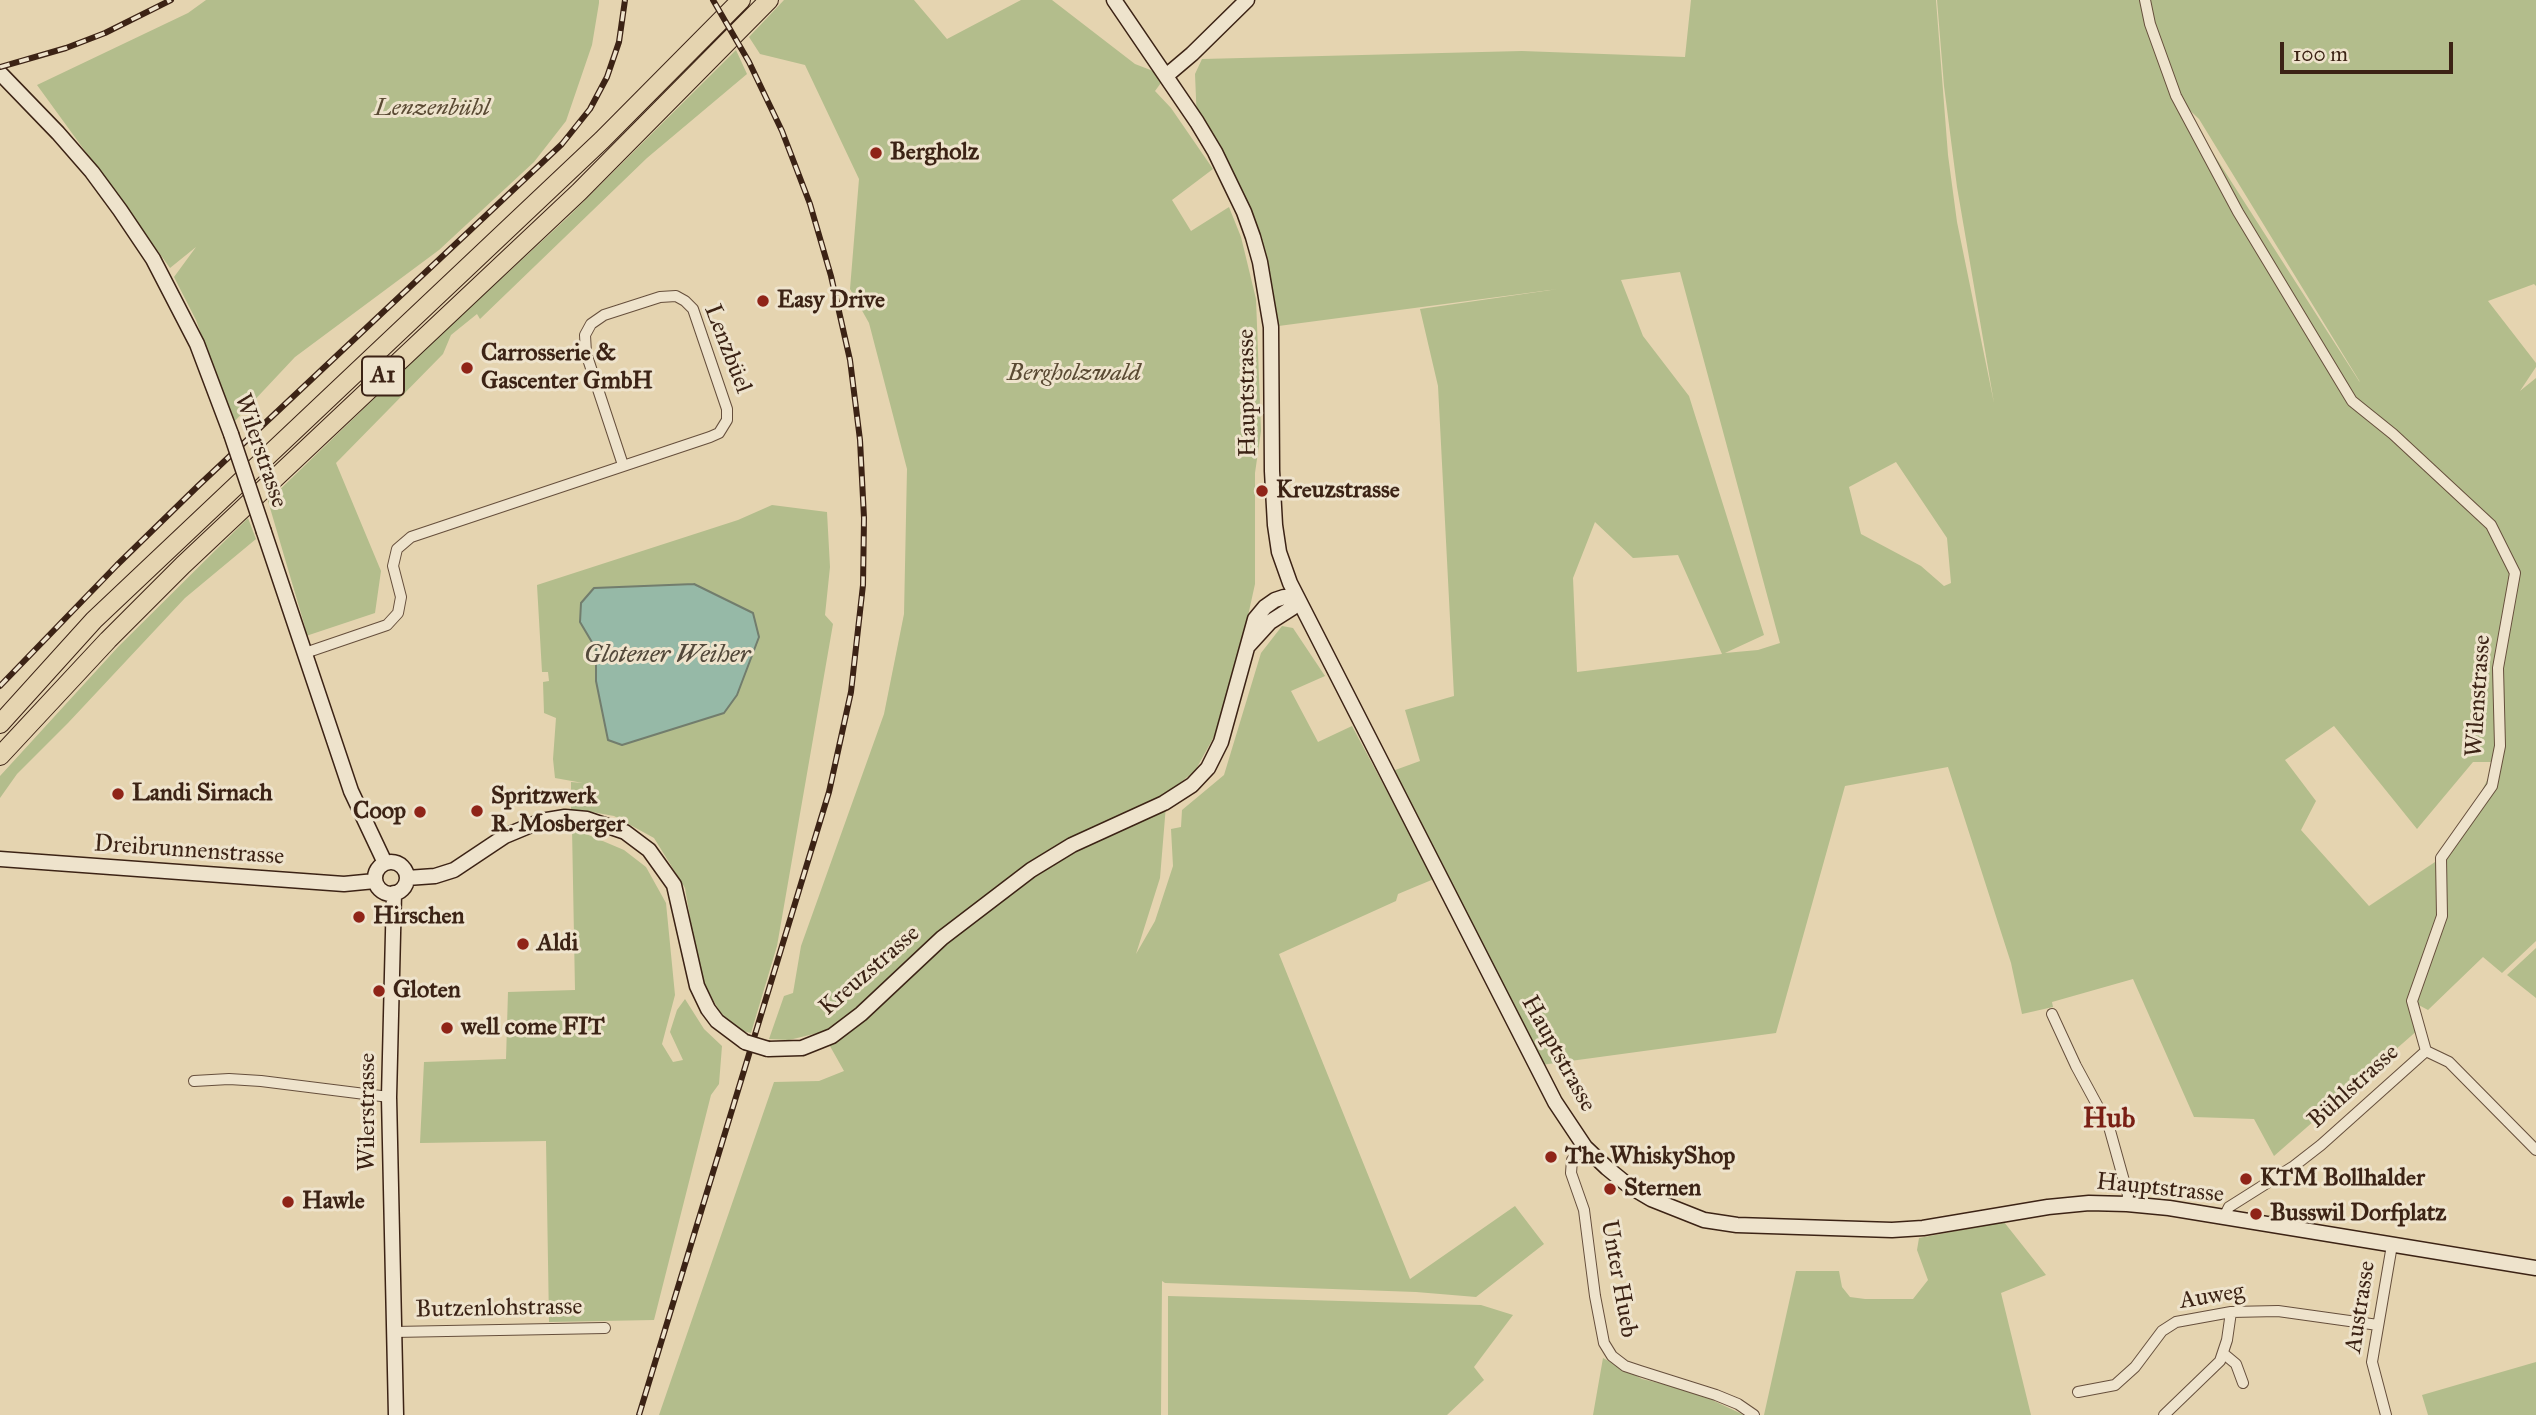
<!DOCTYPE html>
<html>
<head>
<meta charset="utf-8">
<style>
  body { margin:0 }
  #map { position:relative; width:2536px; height:1415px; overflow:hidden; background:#e5d4b0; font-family:"IM FELL Great Primer",serif }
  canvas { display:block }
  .scale { position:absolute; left:2280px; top:42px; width:173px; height:32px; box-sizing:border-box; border:4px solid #3c2315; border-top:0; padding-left:9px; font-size:21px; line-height:24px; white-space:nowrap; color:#3c2315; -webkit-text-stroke:5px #eee3cc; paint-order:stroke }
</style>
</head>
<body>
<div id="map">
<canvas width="2536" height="1415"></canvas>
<div class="scale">100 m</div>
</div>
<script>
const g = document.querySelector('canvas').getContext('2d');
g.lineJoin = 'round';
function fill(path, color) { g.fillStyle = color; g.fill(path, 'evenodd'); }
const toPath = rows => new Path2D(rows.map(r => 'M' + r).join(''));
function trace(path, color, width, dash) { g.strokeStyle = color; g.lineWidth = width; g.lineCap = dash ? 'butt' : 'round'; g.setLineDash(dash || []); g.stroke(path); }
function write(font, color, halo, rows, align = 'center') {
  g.font = font + ' "IM FELL Great Primer",serif'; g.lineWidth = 6; g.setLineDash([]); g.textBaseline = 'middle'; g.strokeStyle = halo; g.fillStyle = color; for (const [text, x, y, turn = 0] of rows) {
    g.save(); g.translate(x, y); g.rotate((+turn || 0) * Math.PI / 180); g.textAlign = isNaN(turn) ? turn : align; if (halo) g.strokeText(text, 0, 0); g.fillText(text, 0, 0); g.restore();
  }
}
fill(toPath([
  [206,0,599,0,599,3,592,45,566,121,534,162,439,250,295,357,233,423,196,320,174,277,196,247,170,268,37,85,188,13],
  [784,0,914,0,947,39,1021,0,1052,0,1135,64,1166,76,1155,91,1171,108,1213,169,1172,200,1191,231,1229,207,1241,237,1256,299,1261,431,1255,473,1255,584,1244,634,1216,733,1195,771,1167,793,1160,878,1136,954,1155,921,1173,866,1171,829,1181,827,1182,810,1224,775,1261,653,1282,626,1293,628,1325,676,1291,691,1318,742,1352,726,1434,879,1398,894,1396,901,1279,954,1410,1279,1515,1206,1544,1244,1476,1297,1416,1292,1165,1283,1162,1281,1161,1415,659,1415,774,1082,819,1081,844,1071,822,1032,789,1040,769,1039,784,996,793,993,801,946,884,714,904,614,907,469,869,323,850,289,859,179,805,65,760,54,749,37],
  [1691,0,1936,0,1948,155,1957,222,1994,403,1957,187,1944,86,1937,0,2536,0,2536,286,2534,284,2488,301,2536,363,2536,367,2520,391,2536,378,2536,941,2502,973,2483,957,2428,1010,2413,1002,2419,1029,2274,1156,2254,1119,2194,1117,2133,979,2052,1002,2053,1007,2022,1014,2011,963,1948,767,1845,786,1776,1033,1541,1065,1387,773,1420,761,1405,710,1454,696,1438,386,1420,309,1558,289,1271,327,1260,262,1197,122,1195,74,1202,59,1522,51,1685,57],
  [2179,100,2199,119,2360,382,2359,381],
  [1680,272,1780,643,1758,650,1725,653,1764,635,1689,396,1643,336,1621,280],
  [1896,462,1947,538,1951,583,1944,586,1921,566,1861,534,1849,487],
  [1595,522,1633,558,1678,555,1722,654,1577,672,1573,578],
  [2334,726,2417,829,2473,762,2496,762,2467,821,2441,858,2369,906,2301,830,2316,801,2285,760],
  [736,50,747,74,647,158,480,319,477,314,451,335,443,354,336,463,381,571,375,613,300,638,305,627,268,501,438,337,566,219],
  [772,505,827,512,830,567,825,615,833,624,777,946,751,1033,738,1030,720,1012,700,977,685,888,654,838,614,816,581,810,571,811,571,782,583,783,555,778,553,759,556,718,544,713,543,682,549,681,548,672,542,672,537,585,738,520],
  [248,518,256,539,185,598,68,723,17,774,0,798,0,776,118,647],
  [572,828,624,850,646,867,666,903,675,995,662,1044,673,1062,683,1060,670,1032,677,1010,685,999,704,1029,722,1046,719,1084,711,1095,654,1320,549,1322,546,1141,420,1143,424,1062,506,1059,508,992,575,990],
  [2536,948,2536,998,2507,975],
  [2004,1222,2046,1275,2001,1293,2031,1415,1764,1415,1796,1271,1839,1271,1842,1287,1850,1297,1865,1299,1913,1299,1928,1280,1917,1250,1919,1238],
  [1168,1296,1481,1305,1513,1315,1474,1367,1484,1380,1447,1415,1168,1415],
  [1603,1358,1642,1379,1693,1391,1744,1415,1593,1415],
  [2536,1362,2536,1415,2428,1415,2422,1395]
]), '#b3bd8c');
const water = toPath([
  [694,584,753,613,759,637,737,695,724,713,622,745,608,740,596,681,596,649,580,622,581,603,594,588,694,584]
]);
fill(water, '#96b9a7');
trace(water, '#727d6d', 2);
const street = toPath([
  [2145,0,2150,24,2176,96,2238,212,2352,401,2393,434,2491,525,2515,573,2498,668,2500,746,2492,786,2441,858,2442,916,2412,1001,2426,1051],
  [305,653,387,625,398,613,401,597,393,566,397,549,411,537,710,437,719,433,727,420,727,409,693,309,685,301,676,296,660,297,604,315,591,324,585,335,586,353,623,465],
  [2052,1014,2076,1066,2109,1127,2128,1195,2127,1204],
  [194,1081,229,1079,261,1081,389,1097],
  [1585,1147,1572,1160,1571,1173,1584,1210,1595,1296,1604,1343,1612,1356,1625,1366,1640,1371,1716,1395,1738,1404,1754,1415],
  [2224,1217,2229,1207,2294,1166,2321,1145,2426,1051,2449,1062,2536,1150],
  [394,1332,605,1328],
  [2224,1354,2236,1364,2243,1383],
  [2078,1392,2115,1385,2135,1367,2162,1331,2176,1322,2231,1312,2278,1311,2378,1325],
  [2164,1415,2220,1361,2227,1340,2231,1312],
  [2386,1415,2372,1362,2392,1245]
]);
const secondary = toPath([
  [1114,0,1197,122,1215,152,1244,212,1253,237,1260,262,1271,327,1272,471,1275,525,1279,552,1290,583,1555,1102,1585,1147,1607,1168,1629,1186,1651,1199,1704,1220,1737,1225,1892,1230,1923,1228,2048,1207,2089,1203,2127,1204,2169,1208,2536,1268],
  [0,73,58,133,92,172,120,210,153,259,197,344,231,434],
  [1166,76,1192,54,1247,0],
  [264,532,351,791,385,863],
  [1249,645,1270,622,1292,608,1297,599],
  [0,859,344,884,375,881],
  '375 878a16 16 0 1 1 32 0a16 16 0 1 1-32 0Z',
  [407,878,435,876,454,870,505,836,541,821,565,817,587,819,625,832,649,850,674,885,697,986,708,1009,717,1021,745,1042],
  [394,893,389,1097,396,1415],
  [768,1049,802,1048,832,1036,861,1014,942,938,1031,870,1072,845,1164,803,1192,785,1208,768,1221,742,1255,619,1265,607,1275,600,1284,597,1297,599]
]);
const highway = toPath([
  [0,724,94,620,602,140,741,0],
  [0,756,108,640,183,565,579,192,769,0]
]);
trace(street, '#664f3c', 12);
trace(secondary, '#3c2315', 17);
trace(highway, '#3c2315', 20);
trace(street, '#eee3cc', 10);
trace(secondary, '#eee3cc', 14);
trace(highway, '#e5d4b0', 18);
const rail = toPath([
  [0,67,66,48,105,33,171,0],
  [0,686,117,565,198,486,562,144,590,109,607,77,619,42,625,0],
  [639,1415,829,792,851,692,863,585,864,518,860,440,850,360,831,276,810,204,782,131,749,62,713,0]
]);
trace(rail, '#3c2315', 6);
trace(rail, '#eee3cc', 3.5, [10]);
const secondaryBridge = toPath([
  [231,434,264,532],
  [745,1042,768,1049]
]);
trace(secondaryBridge, '#3c2315', 17, []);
trace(secondaryBridge, '#eee3cc', 14);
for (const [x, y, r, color] of [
  [876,153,7,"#8f2418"],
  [763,301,7,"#8f2418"],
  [467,368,7,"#8f2418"],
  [1262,491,7,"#8f2418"],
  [118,794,7,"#8f2418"],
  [477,811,7,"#8f2418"],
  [420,812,7,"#8f2418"],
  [359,917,7,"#8f2418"],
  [523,944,7,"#8f2418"],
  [379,991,7,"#8f2418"],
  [447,1028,7,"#8f2418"],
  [1551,1157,7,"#8f2418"],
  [2246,1179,7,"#8f2418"],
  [1610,1189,7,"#8f2418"],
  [288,1202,7,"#8f2418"],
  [2256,1214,7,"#8f2418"]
]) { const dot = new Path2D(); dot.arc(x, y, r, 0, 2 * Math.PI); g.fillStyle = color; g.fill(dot); trace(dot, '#eee3cc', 2.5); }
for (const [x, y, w] of [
  [383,376,42]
]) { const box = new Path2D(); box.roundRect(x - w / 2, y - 19.5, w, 39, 5); g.fillStyle = '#eee3cc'; g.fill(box); trace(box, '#3c2315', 2); }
write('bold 23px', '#3c2315', null, [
  ["A1",383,376]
]);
write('italic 24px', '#5a4a33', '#eee3cc', [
  ["Lenzenbühl",432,109],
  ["Bergholzwald",1074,374]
]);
write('bold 24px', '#3c2315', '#eee3cc', [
  ["Bergholz",890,153],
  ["Easy Drive",777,301],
  ["Carrosserie &",481,354],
  ["Gascenter GmbH",481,382],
  ["Kreuzstrasse",1276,491],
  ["Landi Sirnach",132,794],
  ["Spritzwerk",491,797],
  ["R. Mosberger",491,825],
  ["Coop",406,812,"right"],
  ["Hirschen",373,917],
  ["Aldi",537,944],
  ["Gloten",393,991],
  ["well come FIT",461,1028],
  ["The WhiskyShop",1565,1157],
  ["KTM Bollhalder",2260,1179],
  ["Sternen",1624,1189],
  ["Hawle",302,1202],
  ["Busswil Dorfplatz",2270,1214]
], 'left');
write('24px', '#3c2315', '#eee3cc', [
  ["Lenzbüel",727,349,69],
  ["Hauptstrasse",1248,393,-91],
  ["Wilerstrasse",260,451,71],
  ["Wilenstrasse",2479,696,-86],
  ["Dreibrunnenstrasse",189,851,4],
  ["Kreuzstrasse",870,971,-41],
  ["Hauptstrasse",1558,1054,61],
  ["Bühlstrasse",2354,1087,-42],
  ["Wilerstrasse",368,1112,-90],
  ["Hauptstrasse",2160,1189,6],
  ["Unter Hueb",1618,1279,80],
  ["Auweg",2212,1297,-9],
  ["Austrasse",2361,1307,-81],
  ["Butzenlohstrasse",499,1309,-1]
]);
write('italic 26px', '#52483a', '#eee3cc', [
  ["Glotener Weiher",667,656]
]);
write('bold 28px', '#7a1f14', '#eee3cc', [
  ["Hub",2109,1120]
]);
</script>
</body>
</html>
